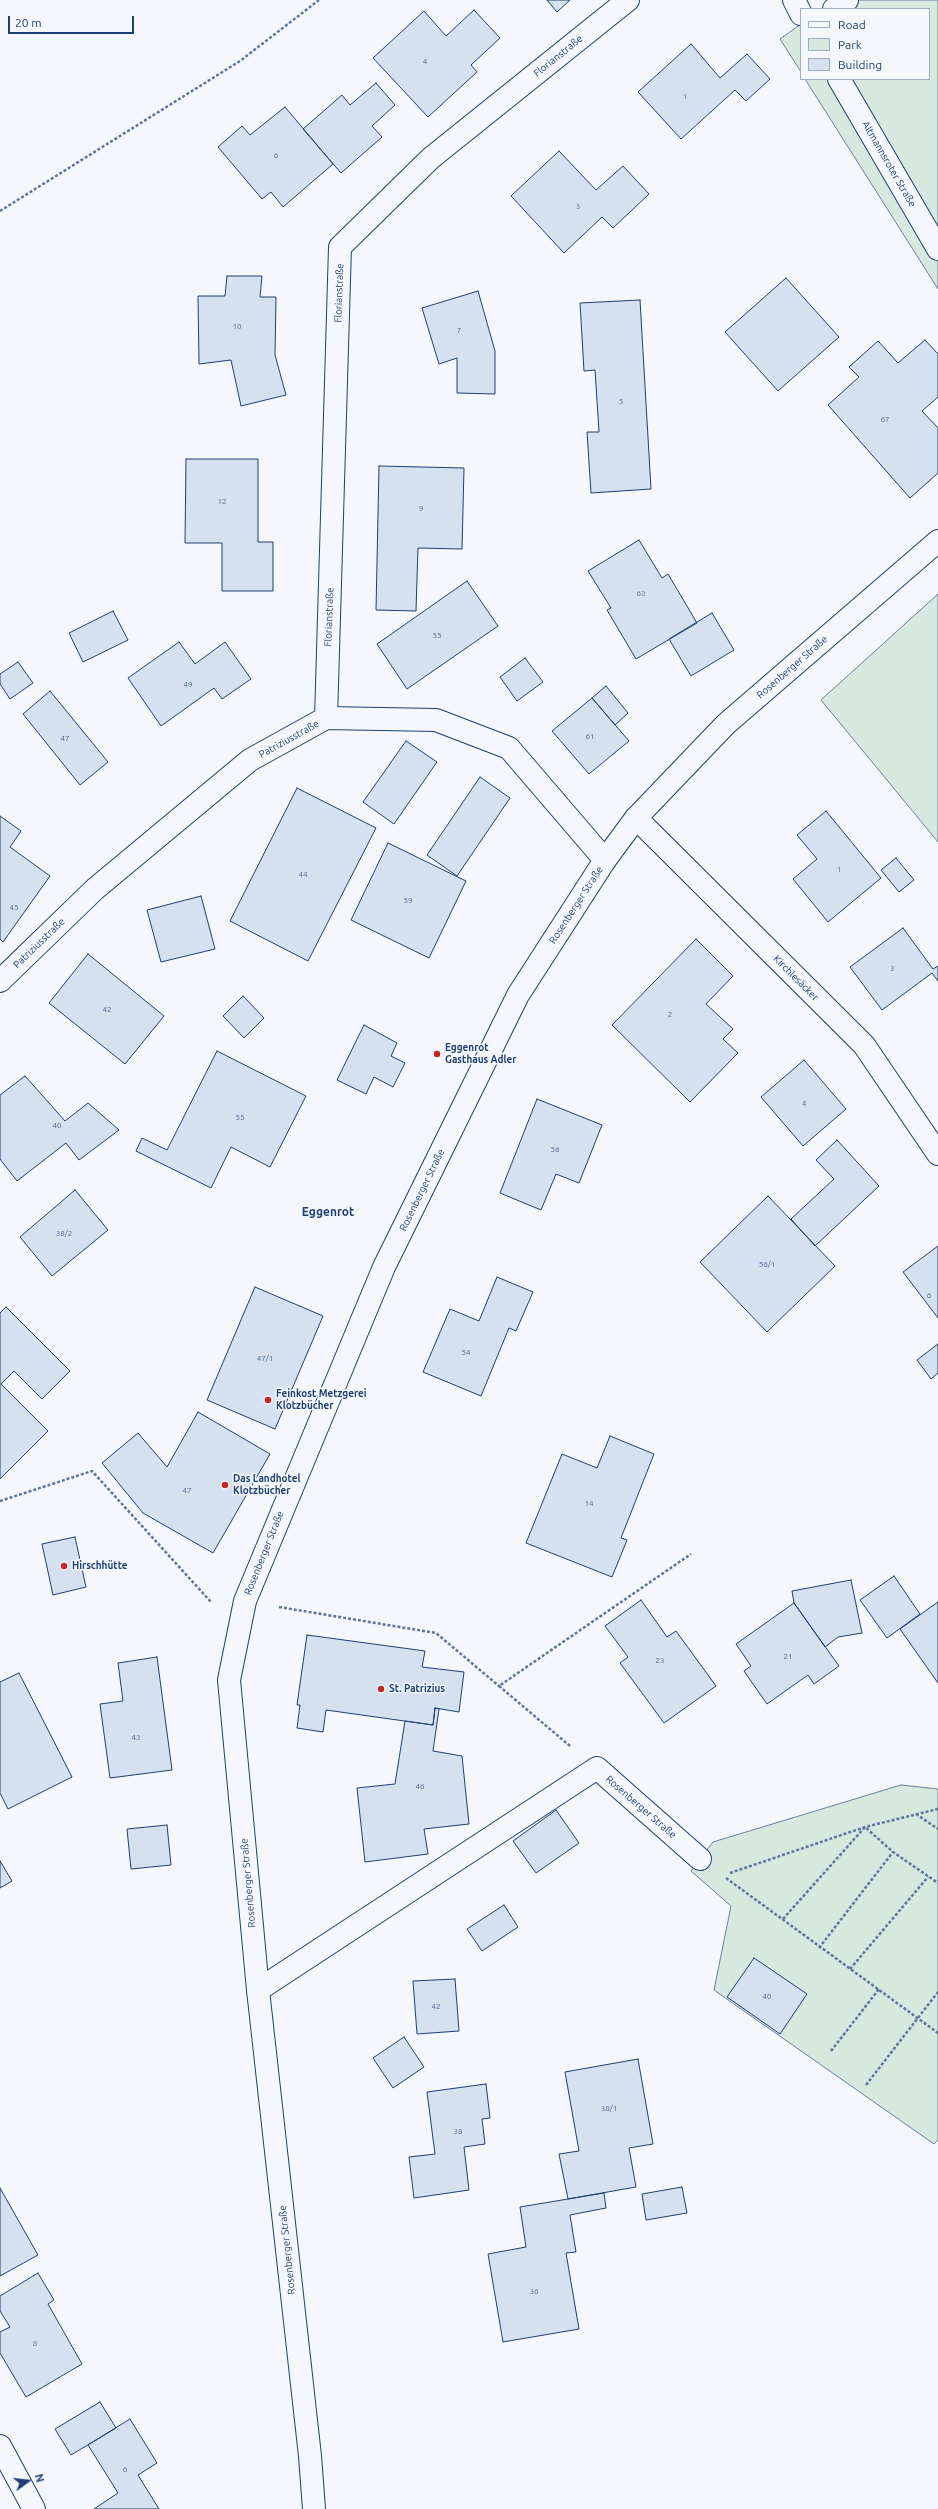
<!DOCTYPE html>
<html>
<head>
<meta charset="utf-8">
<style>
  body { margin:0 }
  #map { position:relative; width:938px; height:2509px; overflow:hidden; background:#f4f7fb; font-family:Ubuntu,sans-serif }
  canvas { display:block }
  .legend { position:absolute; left:800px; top:8px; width:130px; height:72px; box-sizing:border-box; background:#f4f7fb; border:1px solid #9eadc5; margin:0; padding:5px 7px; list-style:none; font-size:12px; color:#1d3f73 }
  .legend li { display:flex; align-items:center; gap:8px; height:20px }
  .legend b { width:20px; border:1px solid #9eadc5 }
  .north { position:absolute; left:8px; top:2461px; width:40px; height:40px; -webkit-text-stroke:3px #f4f7fb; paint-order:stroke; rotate:75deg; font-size:11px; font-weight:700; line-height:16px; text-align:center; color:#1d3f73 }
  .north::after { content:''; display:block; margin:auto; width:14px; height:18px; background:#1d3f73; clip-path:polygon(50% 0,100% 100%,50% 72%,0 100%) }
  .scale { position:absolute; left:8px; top:16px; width:126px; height:18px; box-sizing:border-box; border:2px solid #1d3f73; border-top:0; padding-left:5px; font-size:12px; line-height:14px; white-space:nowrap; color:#1d3f73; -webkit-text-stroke:3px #f4f7fb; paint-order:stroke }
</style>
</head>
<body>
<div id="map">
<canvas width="938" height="2509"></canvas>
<ul class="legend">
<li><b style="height:5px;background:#f4f7fb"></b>Road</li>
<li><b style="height:11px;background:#d7e8df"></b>Park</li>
<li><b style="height:11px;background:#d5e0f0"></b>Building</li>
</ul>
<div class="north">N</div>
<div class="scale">20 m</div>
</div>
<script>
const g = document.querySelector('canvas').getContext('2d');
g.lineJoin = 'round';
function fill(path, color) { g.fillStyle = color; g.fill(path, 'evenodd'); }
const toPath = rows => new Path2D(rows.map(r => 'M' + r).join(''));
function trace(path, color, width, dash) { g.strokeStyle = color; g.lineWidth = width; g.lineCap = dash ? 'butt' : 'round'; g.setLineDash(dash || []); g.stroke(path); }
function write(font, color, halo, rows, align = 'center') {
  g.font = font + ' Ubuntu,sans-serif'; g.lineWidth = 3; g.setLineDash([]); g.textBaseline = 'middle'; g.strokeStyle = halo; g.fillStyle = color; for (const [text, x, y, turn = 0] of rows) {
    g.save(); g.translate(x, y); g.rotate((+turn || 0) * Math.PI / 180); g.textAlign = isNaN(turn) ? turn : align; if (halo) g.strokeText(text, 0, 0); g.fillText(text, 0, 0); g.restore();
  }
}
const green = toPath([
  [833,0,938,0,938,289,805,79,929,79,929,9,821,9,833,0],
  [801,24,801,72,780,39,801,24],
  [938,594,938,842,821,700,938,594],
  [901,1785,938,1789,938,2140,934,2144,714,1990,731,1906,691,1871,713,1842,901,1785]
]);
fill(green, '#d7e8df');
trace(green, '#687fa3', 1);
const building = toPath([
  [547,0,570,0,557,12,547,0],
  [474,10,500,38,471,65,477,72,428,117,373,58,424,11,446,36,474,10],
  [691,44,720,78,747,54,770,79,746,101,735,90,681,139,638,92,691,44],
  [376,83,395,105,372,126,382,137,341,173,303,129,342,95,350,105,376,83],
  [285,107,333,164,283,207,271,192,262,199,218,147,242,126,250,135,285,107],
  [559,151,596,190,623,166,649,194,613,228,602,217,564,253,511,196,559,151],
  [227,276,262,276,260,297,276,297,275,355,286,395,241,406,231,360,199,364,198,296,225,296,227,276],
  [786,278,839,337,778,391,725,332,786,278],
  [478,291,495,351,495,394,457,393,457,358,439,364,422,308,478,291],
  [640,300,651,489,591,493,587,432,599,432,595,370,584,371,580,303,640,300],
  [925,340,938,354,938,397,922,411,938,428,938,473,910,498,828,405,859,377,849,367,878,341,898,363,925,340],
  [186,459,258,459,258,542,273,542,273,591,222,591,222,543,185,543,186,459],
  [379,466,464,468,462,549,418,548,416,611,376,610,379,466],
  [639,540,662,578,668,574,697,623,636,659,607,610,611,608,588,571,639,540],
  [467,581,498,626,407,689,377,644,467,581],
  [113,611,128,640,83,662,69,633,113,611],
  [712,613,734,650,691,676,669,639,712,613],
  [179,642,195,664,225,642,251,679,222,699,214,688,161,726,128,678,179,642],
  [525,658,543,682,517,701,500,677,525,658],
  [18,662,33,683,10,699,0,684,0,674,18,662],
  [606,686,628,713,615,725,592,698,606,686],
  [50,691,108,762,80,785,23,714,50,691],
  [592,698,629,741,589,774,552,731,592,698],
  [406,741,437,762,394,824,363,802,406,741],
  [480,777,510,798,457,876,427,855,480,777],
  [297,788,376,828,308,961,230,921,297,788],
  [826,811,881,878,828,922,793,879,817,859,797,835,826,811],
  [0,816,21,831,10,847,50,876,3,942,0,939,0,816],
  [388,843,466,881,429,958,351,920,388,843],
  [896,858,914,880,899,892,881,870,896,858],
  [201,896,215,949,161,962,147,910,201,896],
  [903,928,933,969,938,966,938,981,932,973,882,1010,850,967,903,928],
  [696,939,733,976,706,1004,733,1029,723,1039,738,1053,690,1102,612,1025,696,939],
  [88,954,164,1016,125,1064,49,1003,88,954],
  [243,996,264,1018,244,1038,223,1016,243,996],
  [364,1025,397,1043,391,1056,405,1063,393,1087,374,1077,366,1094,337,1080,364,1025],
  [217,1051,306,1096,270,1167,231,1147,211,1188,136,1151,142,1138,167,1150,217,1051],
  [804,1060,846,1109,803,1146,761,1097,804,1060],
  [25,1076,65,1121,88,1103,119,1130,79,1160,66,1143,17,1181,0,1159,0,1095,25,1076],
  [537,1099,602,1125,579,1183,556,1174,541,1210,500,1193,537,1099],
  [837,1140,879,1186,815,1246,791,1219,834,1179,816,1160,837,1140],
  [75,1190,108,1230,52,1276,20,1237,75,1190],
  [768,1196,835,1266,767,1332,700,1262,768,1196],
  [938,1246,938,1318,903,1272,938,1246],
  [497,1277,533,1292,516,1331,509,1328,481,1396,423,1372,450,1309,479,1321,497,1277],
  [255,1287,323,1316,275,1429,207,1400,255,1287],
  [6,1307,70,1371,42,1399,14,1371,1,1384,48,1431,0,1479,0,1313,6,1307],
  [938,1344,938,1373,931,1379,917,1360,938,1344],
  [198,1412,270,1454,213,1553,143,1513,102,1463,138,1433,167,1467,198,1412],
  [610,1436,654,1454,621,1538,627,1540,612,1577,526,1543,562,1454,597,1468,610,1436],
  [75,1537,86,1587,53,1595,42,1544,75,1537],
  [894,1576,920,1614,887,1638,860,1600,894,1576],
  [851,1580,862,1633,838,1637,825,1647,794,1603,792,1591,851,1580],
  [641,1600,667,1637,676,1631,716,1686,664,1723,620,1663,628,1657,605,1626,641,1600],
  [938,1602,938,1683,900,1629,938,1602],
  [794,1603,839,1666,814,1684,808,1675,767,1704,744,1671,751,1666,736,1644,794,1603],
  [307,1635,425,1651,422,1667,464,1672,459,1712,435,1708,433,1725,326,1710,323,1732,297,1728,300,1705,297,1705,307,1635],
  [157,1657,172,1770,110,1778,100,1704,123,1701,118,1663,157,1657],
  [19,1673,72,1777,8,1809,0,1793,0,1682,19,1673],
  [435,1708,439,1709,433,1751,462,1756,469,1824,424,1829,428,1854,365,1862,357,1788,395,1784,405,1721,433,1725,435,1708],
  [556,1810,579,1843,536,1873,513,1841,556,1810],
  [167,1825,171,1865,131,1869,127,1829,167,1825],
  [0,1861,12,1881,0,1888,0,1861],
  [504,1905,518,1927,482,1951,467,1929,504,1905],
  [754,1958,807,1994,780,2034,727,1997,754,1958],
  [455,1979,459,2031,417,2034,413,1981,455,1979],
  [404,2037,424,2067,393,2088,373,2058,404,2037],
  [638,2059,653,2144,629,2148,636,2187,568,2199,559,2154,579,2151,565,2072,638,2059],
  [486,2084,490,2118,482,2119,485,2144,464,2147,469,2190,414,2198,409,2157,435,2154,427,2092,486,2084],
  [682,2187,687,2213,646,2220,642,2194,682,2187],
  [0,2188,38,2255,0,2276,0,2188],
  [604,2193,606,2208,570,2215,576,2252,566,2253,579,2329,503,2342,488,2254,526,2247,520,2207,604,2193],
  [38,2273,54,2300,48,2304,82,2364,26,2397,0,2353,0,2332,10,2327,0,2311,0,2296,38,2273],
  [100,2402,116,2428,71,2455,55,2429,100,2402],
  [130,2419,157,2463,138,2475,159,2509,94,2509,118,2493,88,2445,130,2419]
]);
fill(building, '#d5e0f0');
trace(building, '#1d3f73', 1);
const minor = toPath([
  [794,0,801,14],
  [834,9,847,0],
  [839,79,938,249],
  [326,718,340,247,431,158,628,0],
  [636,818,864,1045,938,1154],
  [0,981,95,889,250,760,326,718,436,720,509,748,605,860],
  [258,1990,597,1768,700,1859],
  [0,2446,34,2509]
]);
const major = toPath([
  [314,2509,310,2456,258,1990,229,1680,245,1601,384,1267,518,995,605,860,636,818,726,724,938,541]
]);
trace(minor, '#1d3f73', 24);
trace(major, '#1d3f73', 24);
trace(toPath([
  [0,211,240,61,319,0],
  [0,1501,92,1471,211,1602],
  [279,1607,436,1633,499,1686],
  [570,1746,499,1686,691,1554],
  [916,1814,938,1829],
  [730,1873,865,1827,938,1809],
  [726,1878,938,2033],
  [783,1919,865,1827,893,1852,938,1883],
  [819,1948,893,1852],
  [850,1969,928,1877],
  [831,2051,879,1989],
  [866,2085,938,1992]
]), '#5e769c', 2.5, [3, 2]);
trace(minor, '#f4f7fb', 22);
trace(major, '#f4f7fb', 22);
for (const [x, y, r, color] of [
  [437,1054,4,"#c62828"],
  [268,1400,4,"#c62828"],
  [225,1485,4,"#c62828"],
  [64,1566,4,"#c62828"],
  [381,1689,4,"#c62828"]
]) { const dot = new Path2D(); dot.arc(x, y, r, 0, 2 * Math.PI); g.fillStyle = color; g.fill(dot); trace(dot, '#f4f7fb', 1.5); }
write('8px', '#4b6792', null, [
  ["4",425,61],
  ["1",685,96],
  ["6",276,155],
  ["3",578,206],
  ["10",237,326],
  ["7",459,330],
  ["5",621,401],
  ["67",885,419],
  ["12",222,501],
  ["9",421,508],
  ["63",641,593],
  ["55",437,635],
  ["49",188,684],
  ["61",590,736],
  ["47",65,738],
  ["1",839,869],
  ["44",303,874],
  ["59",408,900],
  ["45",14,907],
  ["3",892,968],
  ["42",107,1009],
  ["2",670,1014],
  ["4",804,1103],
  ["55",240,1117],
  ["40",57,1125],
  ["56",555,1149],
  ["38/2",64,1233],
  ["56/1",767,1264],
  ["6",929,1295],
  ["54",466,1352],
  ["47/1",265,1358],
  ["47",187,1490],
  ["14",589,1503],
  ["21",788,1656],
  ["23",660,1660],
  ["43",136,1737],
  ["46",420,1786],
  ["40",767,1996],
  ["42",436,2006],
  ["38/1",609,2108],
  ["38",458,2131],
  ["36",534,2291],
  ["8",35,2343],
  ["6",125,2469]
]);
write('10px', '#1d3f73', '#f4f7fb', [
  ["Florianstraße",558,56,-39],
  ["Altmannsroter Straße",889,164,60],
  ["Florianstraße",339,293,-88],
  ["Florianstraße",329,617,-88],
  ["Rosenberger Straße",792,667,-41],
  ["Patriziusstraße",289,739,-29],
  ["Rosenberger Straße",576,905,-57],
  ["Patriziusstraße",39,943,-44],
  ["Kirchlesäcker",796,978,45],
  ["Rosenberger Straße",422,1190,-64],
  ["Rosenberger Straße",264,1553,-68],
  ["Rosenberger Straße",641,1807,41],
  ["Rosenberger Straße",248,1883,-95],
  ["Rosenberger Straße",287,2250,-96]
]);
write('bold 10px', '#1d3f73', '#f4f7fb', [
  ["Eggenrot",445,1048],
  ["Gasthaus Adler",445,1060],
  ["Feinkost Metzgerei",276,1394],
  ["Klotzbücher",276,1406],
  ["Das Landhotel",233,1479],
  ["Klotzbücher",233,1491],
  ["Hirschhütte",72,1566],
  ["St. Patrizius",389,1689]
], 'left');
write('bold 12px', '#1d3f73', '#f4f7fb', [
  ["Eggenrot",328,1212]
]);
</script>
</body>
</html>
